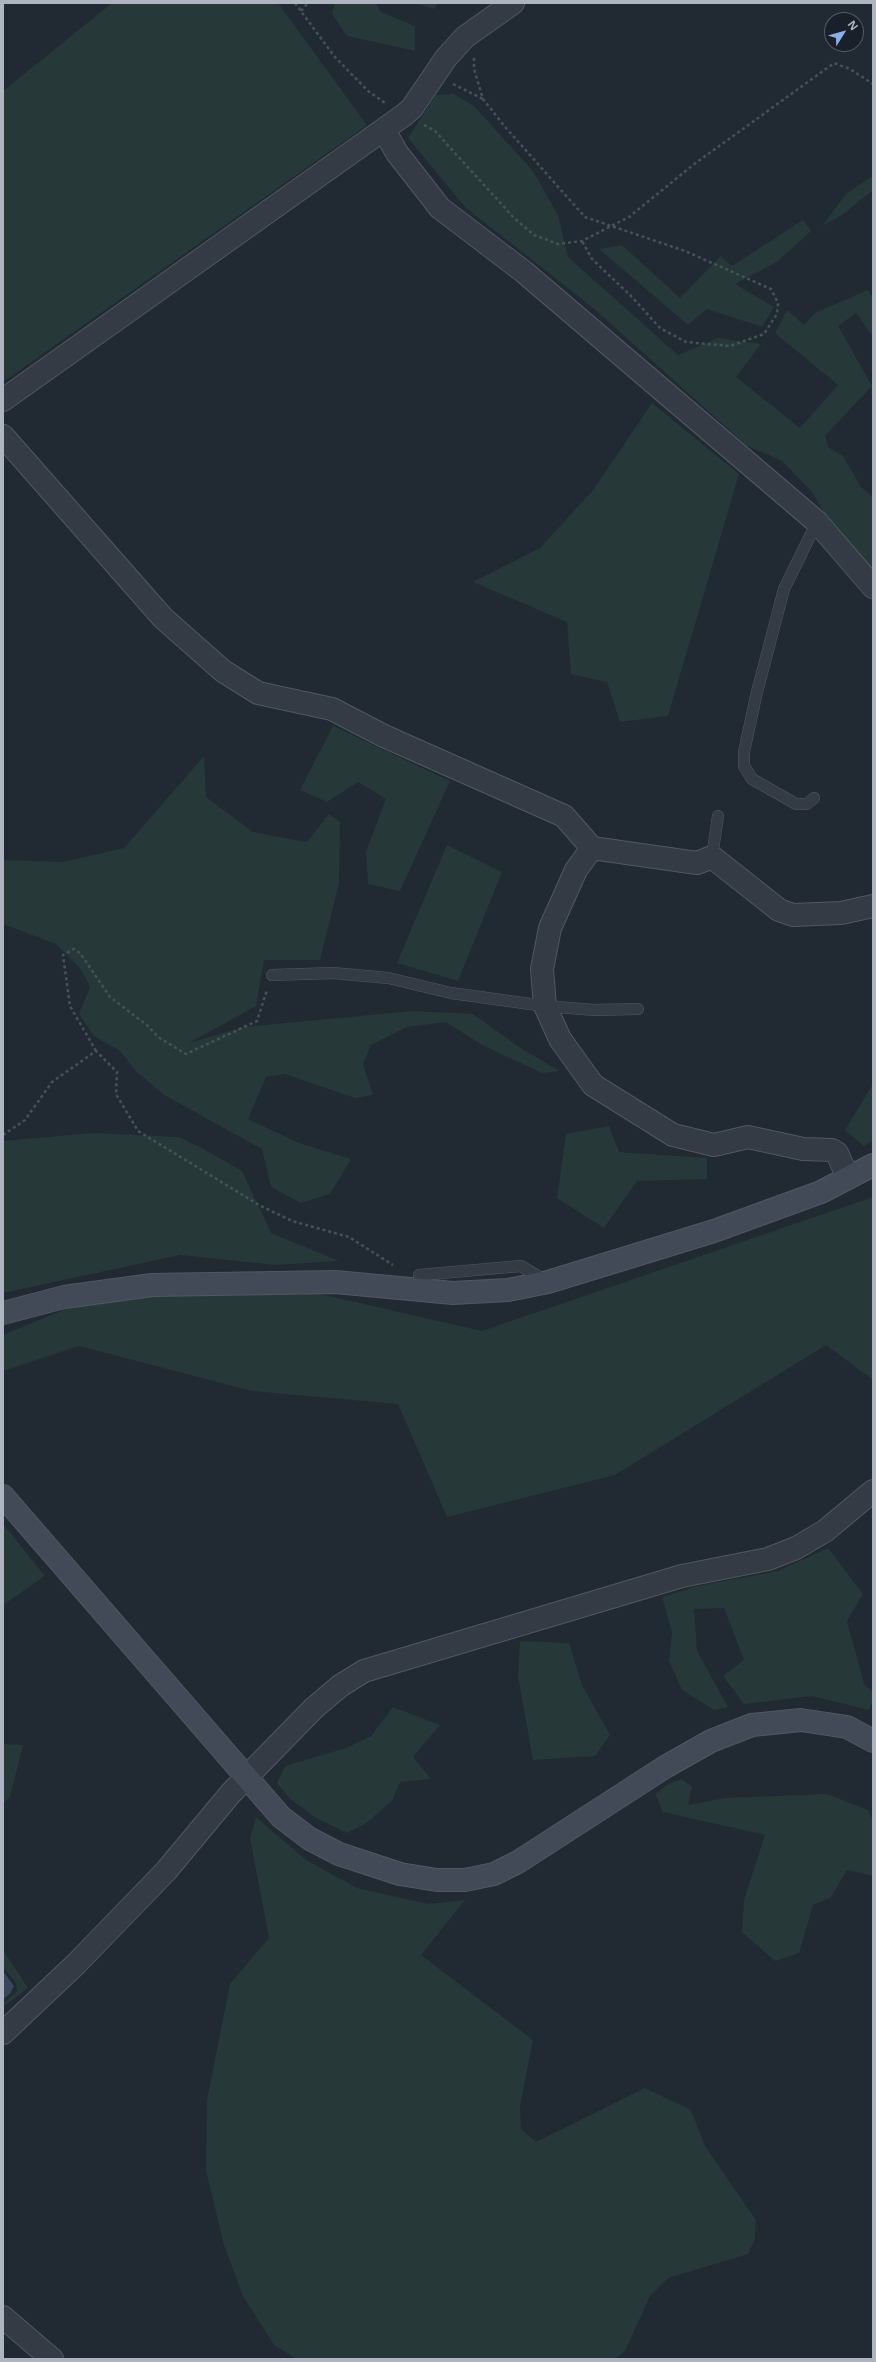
<!DOCTYPE html>
<html>
<head>
<meta charset="utf-8">
<style>
  body { margin:0 }
  #map { position:relative; width:876px; height:2362px; overflow:hidden; background:#212933; font-family:"Noto Sans",sans-serif }
  canvas { display:block }
  .frame { position:absolute; inset:0; border:4px solid #aeb5c1; pointer-events:none }
  .north { position:absolute; left:824px; top:12px; width:40px; height:40px; box-sizing:border-box; background:#1a2029; border:1px solid #555c66; border-radius:50%; rotate:53deg; font-size:11px; font-weight:700; line-height:16px; text-align:center; color:#aeb5c1 }
  .north::after { content:''; display:block; margin:auto; width:14px; height:18px; background:#88afec; clip-path:polygon(50% 0,100% 100%,50% 72%,0 100%) }
</style>
</head>
<body>
<div id="map">
<canvas width="876" height="2362"></canvas>
<div class="frame"></div>
<div class="north">N</div>
</div>
<script>
const g = document.querySelector('canvas').getContext('2d');
g.lineJoin = 'round';
function fill(path, color) { g.fillStyle = color; g.fill(path, 'evenodd'); }
const toPath = rows => new Path2D(rows.map(r => 'M' + r).join(''));
function trace(path, color, width, dash) { g.strokeStyle = color; g.lineWidth = width; g.lineCap = dash ? 'butt' : 'round'; g.setLineDash(dash || []); g.stroke(path); }
fill(toPath([
  [112,3,278,3,367,125,3,382,3,91],
  [335,3,376,3,381,12,415,26,415,51,347,36,332,14],
  [415,3,438,3,434,9],
  [454,94,475,107,533,171,558,215,568,257,678,355,718,338,761,344,736,377,800,428,838,385,775,333,787,310,804,325,815,313,868,290,873,298,873,337,856,313,838,326,872,386,825,436,828,447,843,456,861,487,873,497,873,572,826,516,812,492,782,461,746,445,592,307,466,208,408,138,436,95],
  [873,176,873,190,842,215,822,226,846,194],
  [803,220,811,231,777,262,735,284,774,307,762,327,707,309,688,325,599,249,622,245,680,298,721,256,732,266],
  [652,403,739,474,668,716,620,722,607,682,571,674,567,622,473,582,540,548,593,490],
  [333,726,450,781,400,891,368,884,366,852,386,799,358,782,327,802,300,790],
  [204,756,206,797,253,832,307,842,329,814,340,822,339,883,320,960,264,960,256,1006,189,1043,244,1027,413,1011,473,1014,522,1049,560,1071,542,1073,482,1045,446,1022,407,1027,371,1045,363,1064,373,1095,355,1098,285,1074,266,1077,248,1119,299,1143,351,1159,330,1194,301,1203,271,1187,262,1149,164,1095,135,1070,120,1051,94,1036,79,1014,90,987,80,968,56,944,3,924,3,860,63,862,124,848],
  [447,845,502,872,458,981,397,963],
  [873,1084,873,1140,864,1146,845,1130],
  [609,1126,619,1152,707,1158,707,1179,637,1181,604,1228,557,1198,566,1134],
  [91,1133,179,1137,205,1150,242,1171,271,1233,339,1261,275,1265,180,1255,3,1293,3,1141],
  [873,1197,873,1380,826,1345,615,1475,447,1517,398,1404,252,1391,79,1346,3,1371,3,1335,66,1309,175,1284,246,1281,329,1296,482,1331],
  [3,1524,45,1576,3,1605],
  [828,1548,863,1594,847,1621,864,1684,873,1692,873,1701,869,1710,812,1696,744,1704,723,1676,744,1660,724,1608,694,1609,697,1651,728,1707,714,1710,682,1690,669,1661,672,1632,662,1597,698,1586,778,1571],
  [520,1641,569,1643,582,1685,610,1735,595,1756,533,1760,518,1676],
  [393,1707,440,1725,413,1757,431,1779,400,1782,392,1801,365,1824,347,1833,316,1818,290,1799,277,1783,285,1766,346,1748,371,1736],
  [4,1744,23,1745,10,1797,3,1803],
  [682,1779,692,1787,688,1805,726,1798,827,1794,868,1810,873,1821,873,1876,847,1870,831,1897,813,1905,799,1953,775,1961,742,1932,744,1900,765,1835,663,1812,655,1794,668,1784],
  [256,1817,306,1860,357,1888,428,1904,465,1900,421,1955,533,2040,520,2106,521,2129,536,2142,645,2088,691,2110,705,2146,756,2220,755,2239,748,2254,668,2278,650,2296,625,2351,615,2359,297,2359,274,2345,243,2296,224,2245,206,2171,207,2100,230,1984,269,1938,250,1839],
  [3,1950,28,1988,3,2007,3,2003,17,1992,16,1983,3,1967]
]), '#273838');
fill(toPath([
  [3,1971,14,1986,10,1994,3,1999]
]), '#38465b');
const lane = toPath([
  [814,798,807,804,796,804,752,779,744,766,744,752,756,696,784,589,817,522],
  [712,857,718,816],
  [272,975,333,973,388,978,451,993,545,1006,594,1010,638,1009],
  [419,1275,521,1266,546,1281]
]);
const street = toPath([
  [384,130,397,153,440,208,524,272,817,522,873,587],
  [3,400,404,115,412,108,446,58,465,37,513,3],
  [3,436,163,618,223,671,258,693,332,709,384,736,564,816,592,848,697,863,712,857,779,910,793,915,841,913,873,906],
  [592,848,576,870,550,928,542,969,545,1006,560,1039,593,1085,673,1135,714,1145,748,1137,803,1149,832,1150,837,1153,848,1178],
  [3,2033,76,1964,166,1871,231,1793,314,1708,340,1686,364,1671,682,1576,768,1559,796,1548,825,1531,873,1491],
  [3,2317,52,2359]
]);
const secondary = toPath([
  [3,1313,64,1297,152,1285,335,1282,453,1293,508,1290,548,1282,714,1231,821,1192,873,1165],
  [3,1496,281,1817,310,1839,339,1854,400,1874,437,1880,465,1880,494,1874,518,1862,665,1767,711,1741,752,1725,801,1720,847,1727,873,1741]
]);
trace(lane, '#515862', 12);
trace(street, '#515862', 24);
trace(secondary, '#515862', 24);
trace(toPath([
  [295,3,334,56,368,91,385,103],
  [301,11,308,3],
  [474,58,474,69,483,99,506,128,585,217,685,251,771,289,778,303,777,314,764,334,730,346,686,342,660,328,631,296,592,259,582,241],
  [453,84,483,99],
  [424,125,435,131,514,218,534,235,558,244,582,241,629,217,693,165,834,63,850,69,873,84],
  [96,1051,70,1006,63,955,74,949,80,953,110,997,148,1026,158,1037,186,1054,257,1021,267,990],
  [3,1135,25,1120,52,1082,96,1051,117,1072,116,1094,138,1131,259,1205,292,1221,349,1237,393,1265]
]), '#445456', 2.5, [3, 3]);
trace(lane, '#343b44', 11);
trace(street, '#343b44', 22);
trace(secondary, '#424a57', 22);
</script>
</body>
</html>
